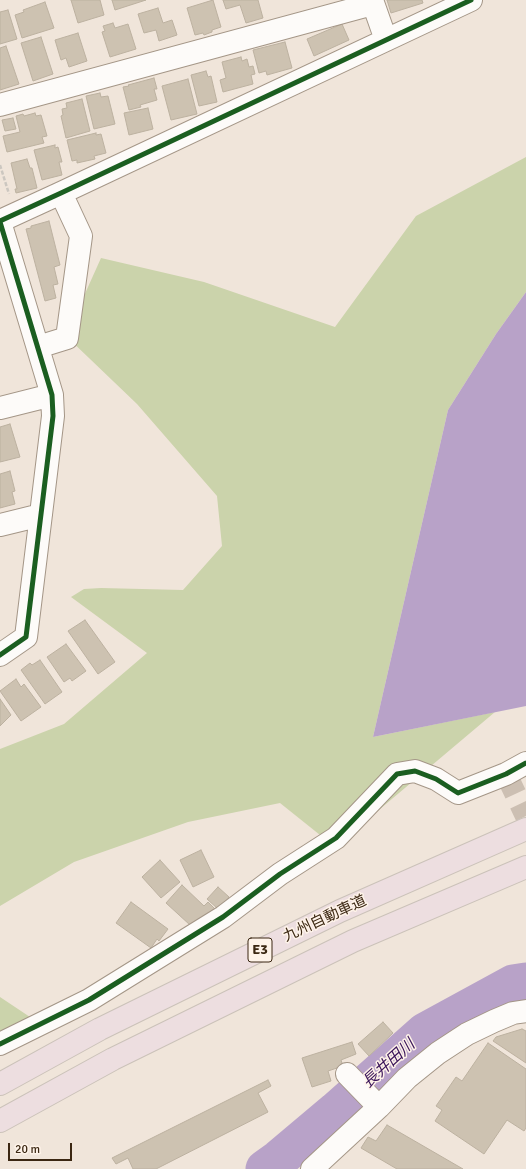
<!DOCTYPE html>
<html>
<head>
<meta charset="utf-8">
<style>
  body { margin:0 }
  #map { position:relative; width:526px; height:1169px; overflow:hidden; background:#f0e5da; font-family:Signika,sans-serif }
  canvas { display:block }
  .scale { position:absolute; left:8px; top:1143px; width:64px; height:18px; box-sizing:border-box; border:2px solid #3b2712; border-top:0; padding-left:5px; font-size:12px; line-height:14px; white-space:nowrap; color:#3b2712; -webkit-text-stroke:3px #fef3e9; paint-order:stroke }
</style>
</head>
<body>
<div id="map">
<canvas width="526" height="1169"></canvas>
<div class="scale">20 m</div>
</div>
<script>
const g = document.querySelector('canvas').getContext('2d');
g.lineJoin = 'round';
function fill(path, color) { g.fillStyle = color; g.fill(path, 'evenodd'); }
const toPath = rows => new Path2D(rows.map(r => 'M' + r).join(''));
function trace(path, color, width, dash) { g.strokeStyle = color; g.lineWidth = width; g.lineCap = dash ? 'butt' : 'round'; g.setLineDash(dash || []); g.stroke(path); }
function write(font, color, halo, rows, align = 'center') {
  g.font = font + ' Signika,"Noto Sans JP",sans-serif'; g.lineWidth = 3; g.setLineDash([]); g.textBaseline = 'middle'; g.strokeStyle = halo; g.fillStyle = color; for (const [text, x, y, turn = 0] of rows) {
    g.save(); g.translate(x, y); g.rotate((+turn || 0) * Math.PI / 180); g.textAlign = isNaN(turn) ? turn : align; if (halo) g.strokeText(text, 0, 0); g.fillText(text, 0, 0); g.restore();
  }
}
fill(toPath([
  [526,157,526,292,496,334,448,410,373,737,495,712,335,847,280,803,188,822,74,862,0,906,0,749,64,724,147,653,71,597,84,589,101,588,183,590,222,546,217,496,137,404,66,336,101,258,204,282,335,327,416,216],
  [0,997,39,1023,0,1041]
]), '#cbd3ab');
fill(toPath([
  [526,292,526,706,373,737,448,410,496,334]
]), '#b8a2c8');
trace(toPath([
  [265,1169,279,1159,336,1111,425,1032,513,984,526,982]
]), '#b8a2c8', 39);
const building = toPath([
  [71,0,100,0,104,15,78,23,71,0],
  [112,0,146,0,115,10,112,0],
  [213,0,221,27,212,30,212,32,204,35,203,33,195,35,187,8,213,0],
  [223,0,258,0,263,18,246,23,240,5,226,9,223,0],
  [387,0,422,0,423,3,391,13,387,0],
  [45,2,54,28,22,38,15,15,24,12,23,10,45,2],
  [158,8,163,23,172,20,177,35,159,41,156,30,144,33,138,14,158,8],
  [8,10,17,39,0,44,0,12,8,10],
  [113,23,115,28,128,24,136,49,110,57,102,32,105,31,103,26,113,23],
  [342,24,349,40,314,56,307,39,342,24],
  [78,33,87,61,69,67,66,58,61,60,55,40,78,33],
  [41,37,53,74,33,81,21,43,41,37],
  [285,42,292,68,267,75,266,71,259,73,253,50,285,42],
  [6,46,19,84,0,90,0,48,6,46],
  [241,57,242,61,247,59,249,67,253,66,255,74,251,75,253,84,223,92,220,80,226,78,222,62,241,57],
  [206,71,208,77,211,76,217,102,199,106,191,75,206,71],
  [154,78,157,89,154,89,157,100,140,105,141,107,129,110,123,87,129,86,128,85,154,78],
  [188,79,197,114,171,120,162,86,188,79],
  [100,93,101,97,108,96,115,124,94,129,86,96,100,93],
  [82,99,90,131,66,138,61,116,63,115,62,109,67,108,66,103,82,99],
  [148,108,153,129,129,135,124,113,148,108],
  [35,113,36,116,41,115,47,136,42,137,44,143,7,152,3,136,20,132,16,116,23,114,24,116,35,113],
  [13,118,16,129,5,131,2,120,13,118],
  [96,133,96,135,101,134,106,153,94,156,95,159,77,163,77,160,72,161,67,140,96,133],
  [55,145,55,148,58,147,62,162,59,162,62,175,42,180,34,150,55,145],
  [27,159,30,168,32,168,37,188,16,193,15,189,17,189,11,163,27,159],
  [49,221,60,265,54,267,58,284,53,285,56,298,45,301,26,229,31,228,31,226,49,221],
  [10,424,20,457,0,462,0,427,10,424],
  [10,471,15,491,12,492,15,504,0,508,0,474,10,471],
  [85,620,115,662,98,674,68,631,85,620],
  [66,644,86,671,72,681,70,678,64,682,47,657,66,644],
  [40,660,62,692,45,704,21,670,30,663,32,665,40,660],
  [16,679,21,687,24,684,41,707,21,721,0,691,16,679],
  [0,699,11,715,0,726,0,699],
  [201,850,214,877,193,887,180,860,201,850],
  [160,860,180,882,161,898,142,877,160,860],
  [182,885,204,906,208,902,215,909,205,919,190,925,166,903,182,885],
  [218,887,229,897,218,909,207,899,218,887],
  [131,902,168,929,159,941,157,939,151,948,116,923,131,902],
  [383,1022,393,1033,369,1056,358,1044,383,1022],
  [522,1029,526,1031,526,1063,493,1041,496,1037,522,1029],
  [352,1042,356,1054,341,1060,343,1066,328,1071,331,1081,312,1087,302,1058,352,1042],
  [488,1043,526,1069,526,1128,524,1131,507,1120,484,1154,435,1121,442,1110,436,1106,456,1077,462,1081,488,1043],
  [268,1080,271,1086,258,1093,268,1112,156,1169,133,1169,128,1158,116,1164,112,1158,268,1080],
  [387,1125,463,1169,397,1169,361,1148,368,1137,376,1141,387,1125]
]);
fill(building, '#cdc2b1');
trace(building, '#bcb1a0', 1);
trace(toPath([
  [506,774,526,816]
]), '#ccbfb2', 22, [22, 11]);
const minor = toPath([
  [372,0,386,40],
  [0,105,373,4],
  [0,221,61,193,471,0],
  [0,222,52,395,53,416,26,637,0,655],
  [38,347,67,338,81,236,61,193],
  [0,408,52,395],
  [0,525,41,515],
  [0,1044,89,1000,223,917,280,874,336,838,397,774,415,771,436,779,458,793,506,774,526,763],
  [347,1074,379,1107],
  [312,1169,379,1107,407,1078,438,1053,467,1034,494,1021,513,1013,526,1011]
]);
const highway = toPath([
  [0,1084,100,1029,340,911,526,829],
  [0,1121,113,1059,353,941,526,867]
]);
trace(minor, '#a49687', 24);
trace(highway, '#cbc2b9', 24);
trace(toPath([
  [0,165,9,194]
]), '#ccc7c0', 2.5, [4, 2]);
trace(minor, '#fdfbf9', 22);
trace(highway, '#eddee0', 22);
trace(toPath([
  [0,221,61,193,471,0],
  [0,222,52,395,53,416,26,637,0,655],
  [0,1044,89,1000,223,917,280,874,336,838,397,774,415,771,436,779,458,793,506,774,526,763]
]), '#1b5e20', 5);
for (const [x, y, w] of [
  [260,950,24]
]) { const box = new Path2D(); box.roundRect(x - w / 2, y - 12, w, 24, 3); g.fillStyle = '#fef3e9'; g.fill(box); trace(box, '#3b2712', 1); }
write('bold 14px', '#3b2712', null, [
  ["E3",260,950]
]);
write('15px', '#3b2712', '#fef3e9', [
  ["九州自動車道",325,919,-25]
]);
write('italic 16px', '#3a145a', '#fef3e9', [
  ["長井田川",389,1064,-42]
]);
</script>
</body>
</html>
